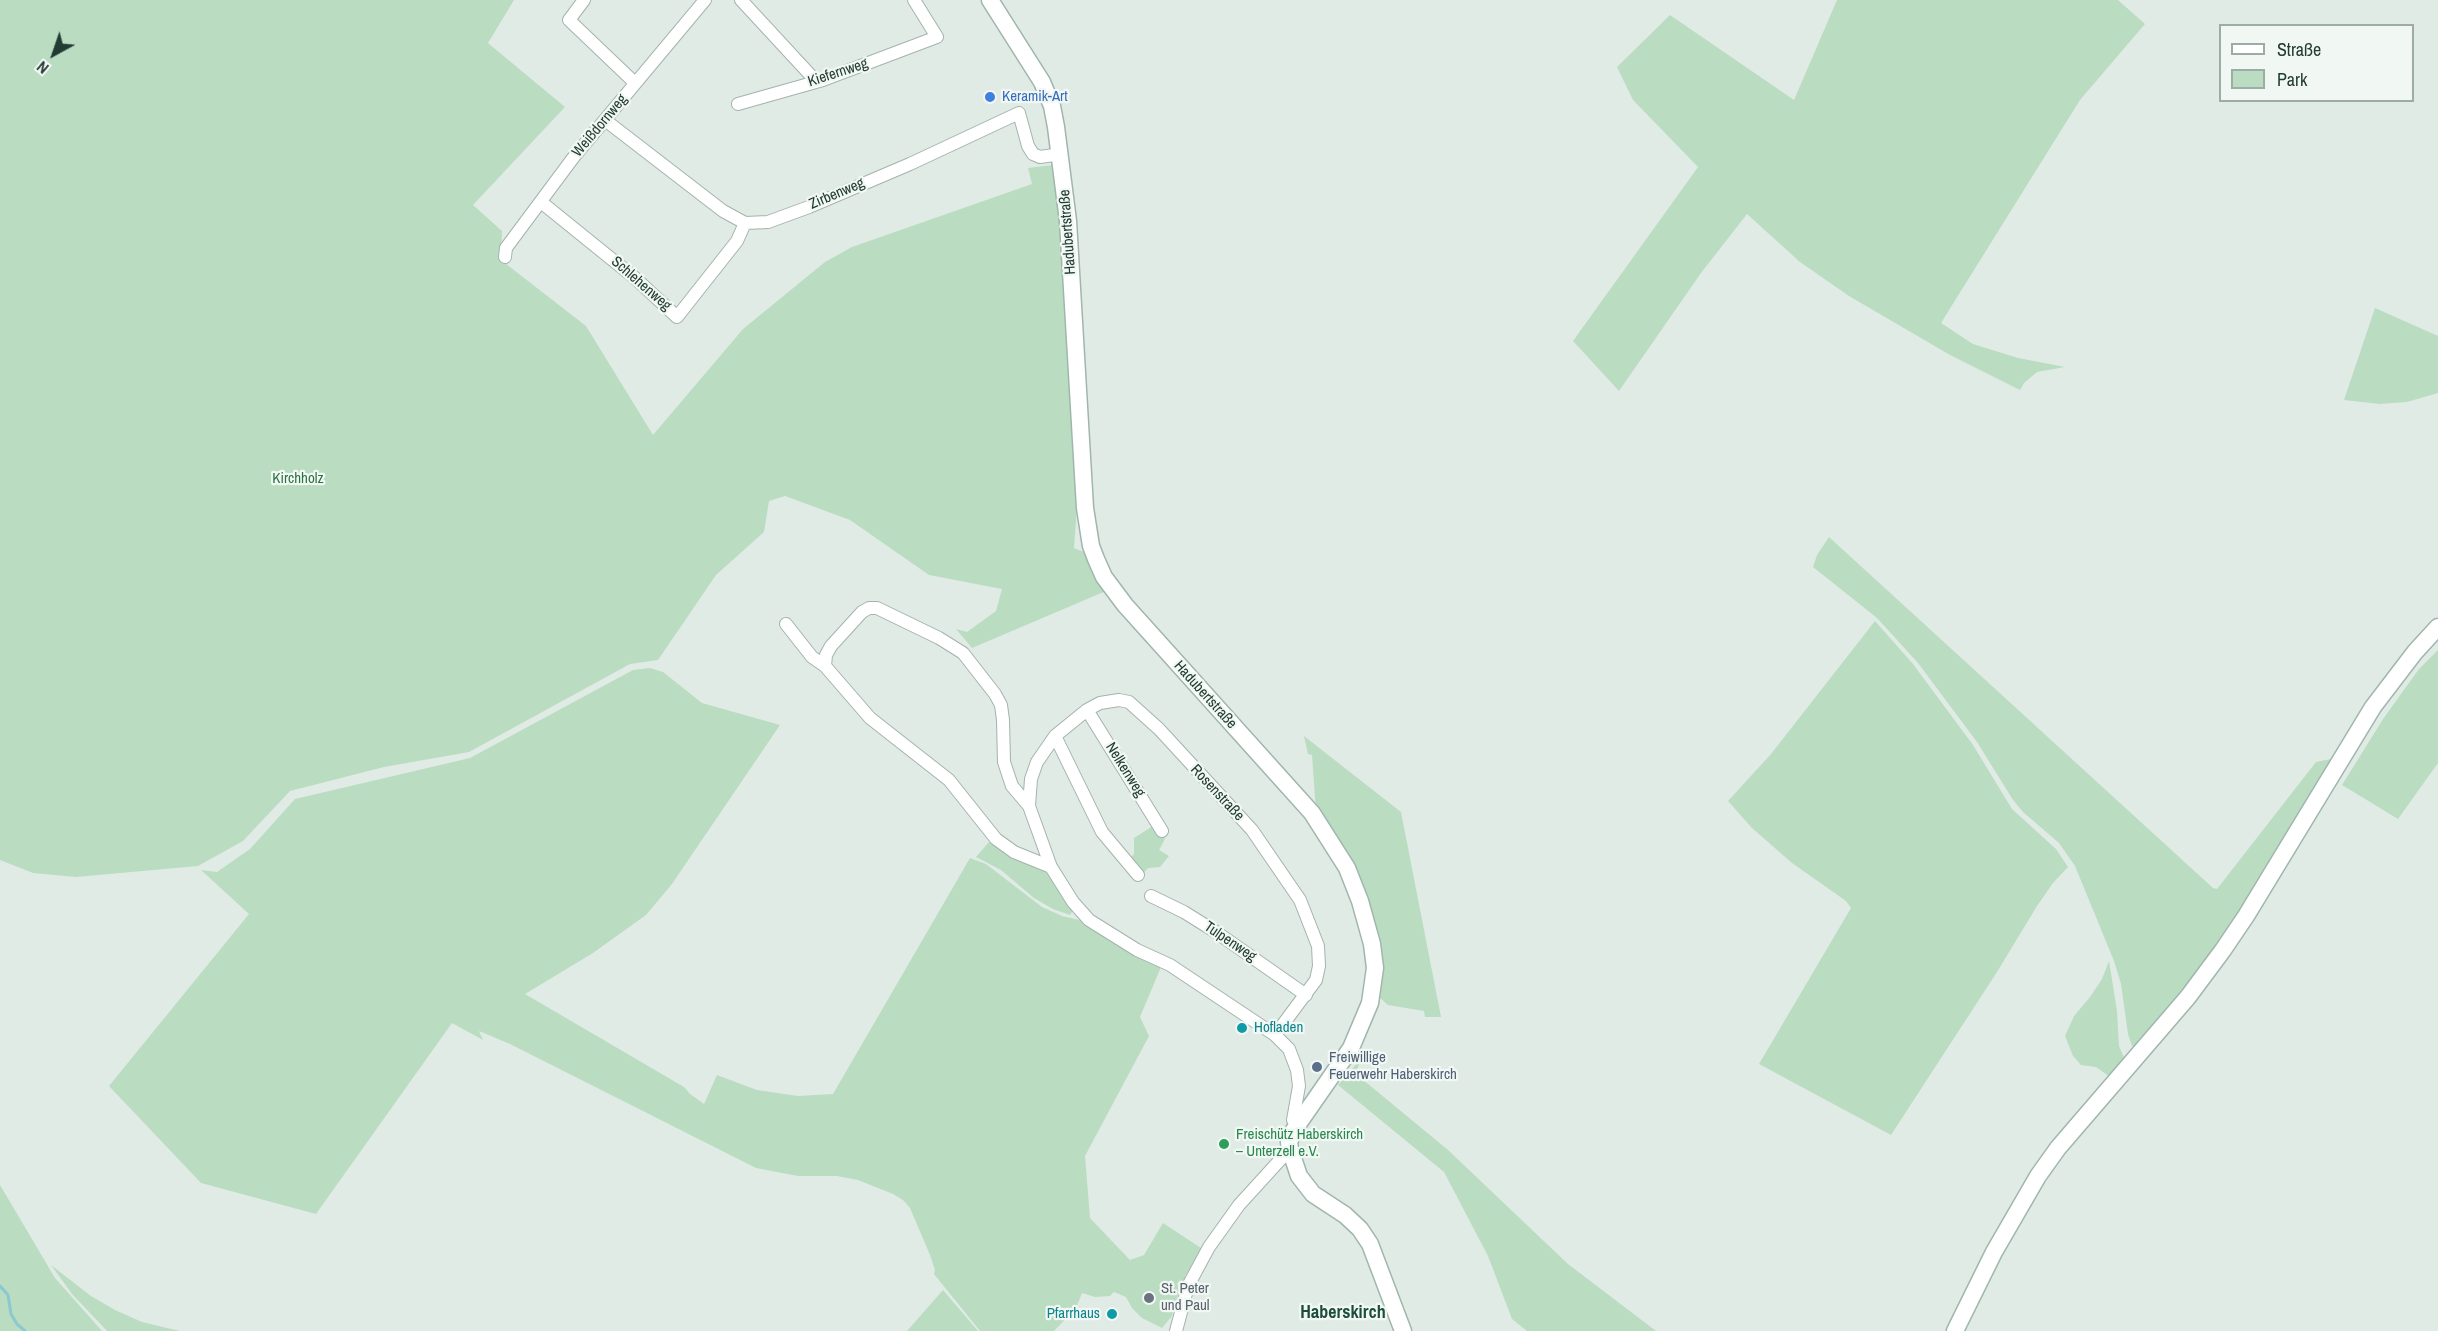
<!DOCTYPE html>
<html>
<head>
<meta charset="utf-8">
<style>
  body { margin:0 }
  #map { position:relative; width:2438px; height:1331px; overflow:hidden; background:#e1ebe6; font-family:"Archivo Narrow",sans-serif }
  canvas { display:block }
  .legend { position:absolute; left:2219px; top:24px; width:195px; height:78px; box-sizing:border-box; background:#f1f8f4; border:2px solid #9eaca7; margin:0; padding:8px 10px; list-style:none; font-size:18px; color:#223b33 }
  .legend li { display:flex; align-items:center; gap:12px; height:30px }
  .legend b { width:30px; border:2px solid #9eaca7 }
  .north { position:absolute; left:24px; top:24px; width:60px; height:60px; -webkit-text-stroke:4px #f1f8f4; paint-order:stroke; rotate:220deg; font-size:16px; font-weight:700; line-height:24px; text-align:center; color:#223b33 }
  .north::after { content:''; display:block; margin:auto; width:21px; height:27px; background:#223b33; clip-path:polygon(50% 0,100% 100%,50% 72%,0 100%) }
</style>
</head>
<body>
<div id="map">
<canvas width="2438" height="1331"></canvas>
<ul class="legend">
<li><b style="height:8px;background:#fff"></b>Straße</li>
<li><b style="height:16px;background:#badcc1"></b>Park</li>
</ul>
<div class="north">N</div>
</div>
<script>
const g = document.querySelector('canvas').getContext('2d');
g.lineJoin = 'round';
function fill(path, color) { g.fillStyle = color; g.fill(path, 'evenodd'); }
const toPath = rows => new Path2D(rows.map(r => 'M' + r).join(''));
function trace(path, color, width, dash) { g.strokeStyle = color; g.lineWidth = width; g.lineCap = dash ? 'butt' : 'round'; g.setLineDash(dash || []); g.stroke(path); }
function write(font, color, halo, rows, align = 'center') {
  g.font = font + ' "Archivo Narrow",sans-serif'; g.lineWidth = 4.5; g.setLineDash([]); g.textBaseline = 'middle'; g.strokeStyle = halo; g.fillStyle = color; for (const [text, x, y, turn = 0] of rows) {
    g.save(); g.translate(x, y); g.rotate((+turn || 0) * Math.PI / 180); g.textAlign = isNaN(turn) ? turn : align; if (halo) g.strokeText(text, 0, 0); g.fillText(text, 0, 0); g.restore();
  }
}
fill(toPath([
  [0,0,514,0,488,43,565,107,473,205,502,231,501,260,586,326,653,435,743,329,825,262,852,247,1032,184,1028,168,1053,165,1060,220,1077,506,1074,548,1086,553,1106,591,972,648,956,629,967,632,996,611,1002,589,929,575,850,520,785,496,769,501,764,532,716,575,658,660,630,664,469,752,384,767,290,791,243,841,198,866,76,877,33,873,0,860],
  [1837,0,2118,0,2145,24,2080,100,1941,323,1973,344,2018,358,2065,367,2037,372,2024,383,2020,390,1950,355,1849,296,1800,262,1747,214,1701,273,1619,391,1573,341,1698,167,1633,100,1617,67,1670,15,1794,100],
  [2375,308,2438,336,2438,393,2407,402,2380,404,2344,400],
  [1829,537,2213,888,2217,889,2316,762,2336,758,2219,948,2136,1048,2132,1046,2128,1034,2121,984,2114,961,2075,866,2059,843,2023,812,2013,800,1977,742,1918,663,1877,618,1813,567,1817,555],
  [1875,621,1913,664,1973,745,2012,809,2056,849,2068,867,2053,883,2037,906,1997,972,1891,1135,1759,1064,1851,908,1846,901,1792,863,1752,828,1728,801,1771,754],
  [2438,650,2438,763,2398,819,2342,785,2383,719,2419,669],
  [650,668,663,672,702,703,780,725,672,884,646,915,593,953,525,994,684,1087,690,1094,704,1104,717,1075,757,1090,798,1096,833,1094,970,858,986,864,1042,907,1062,916,1088,922,1161,967,1140,1017,1149,1036,1085,1156,1090,1218,1130,1260,1144,1255,1163,1223,1201,1248,1201,1252,1185,1276,1184,1283,1177,1283,1179,1290,1172,1316,1162,1328,1142,1318,1132,1308,1126,1297,1114,1292,1110,1296,1095,1297,1082,1293,1076,1308,1054,1331,980,1331,934,1274,935,1270,930,1255,910,1208,903,1200,893,1194,858,1180,837,1176,798,1176,756,1168,510,1044,479,1031,483,1040,452,1023,316,1214,201,1183,109,1086,249,914,201,870,217,872,250,849,295,799,470,758,633,670],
  [1304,736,1401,812,1441,1017,1425,1017,1424,1011,1388,1005,1378,996,1377,967,1316,811,1312,755,1308,754],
  [1156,824,1165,839,1159,850,1169,856,1160,867,1148,868,1142,875,1127,861,1134,854,1134,838],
  [989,842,1012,857,1045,871,1073,910,1070,915,1053,909,1034,898,1001,870,976,857],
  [2109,961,2117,1011,2119,1046,2125,1060,2110,1077,2096,1067,2081,1065,2073,1056,2065,1036,2074,1016,2090,997,2102,979],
  [1360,1060,1356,1074,1448,1150,1568,1264,1656,1331,1527,1331,1512,1319,1488,1256,1444,1172,1338,1085],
  [0,1185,55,1278,102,1331,0,1331],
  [51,1265,91,1296,115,1310,142,1322,180,1331,107,1331,72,1294],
  [943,1290,978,1331,907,1331]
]), '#badcc1');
trace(toPath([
  [0,1286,8,1295,11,1314,17,1324,25,1331]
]), '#89c9cf', 3);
const street = toPath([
  [584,0,569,20,635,83],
  [741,0,815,80],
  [738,104,823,80,937,37,914,0],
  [605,120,723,211,745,223,768,222,809,207,910,164,1019,113,1028,146,1033,154,1040,157,1061,154],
  [541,202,635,278,677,317,737,241,745,223],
  [505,257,506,248,573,158,705,0],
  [786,624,812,657,825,666,870,718,949,780,996,839,1014,852,1051,867,1073,902,1089,920,1137,950,1170,965,1275,1035,1289,1049,1297,1070,1299,1086,1293,1120,1297,1124],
  [825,666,826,655,831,646,862,612,869,608,877,608,939,638,963,653,995,694,1001,705,1003,720,1004,762,1012,786,1029,806],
  [1087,710,1162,831],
  [1055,736,1102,832,1138,875],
  [1051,867,1029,806,1031,779,1037,762,1055,736,1087,710,1100,703,1119,700,1129,702,1159,729,1252,830,1300,900,1318,946,1319,966,1316,980,1275,1035],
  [1151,896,1184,912,1216,932,1306,995],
  [1176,1331,1188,1286,1209,1247,1239,1205,1290,1149]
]);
const secondary = toPath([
  [990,0,1042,82,1052,106,1056,127,1068,221,1085,508,1091,546,1096,559,1104,577,1125,605,1312,813,1347,868,1360,901,1372,944,1375,968,1370,1003,1351,1048,1294,1130,1289,1142,1290,1149,1299,1176,1313,1194,1345,1215,1360,1229,1370,1244,1403,1331],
  [1955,1331,1994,1252,2038,1176,2058,1148,2188,997,2223,950,2246,916,2373,707,2415,652,2438,627]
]);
trace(street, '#a4b3ad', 14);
trace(secondary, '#a0b6ad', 19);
trace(street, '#fff', 12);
trace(secondary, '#fff', 16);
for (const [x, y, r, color] of [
  [990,97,6,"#3f7fe0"],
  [1242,1028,6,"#0f9aa8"],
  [1317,1067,6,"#5c6f8a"],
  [1224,1144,6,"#2e9e5b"],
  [1149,1298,6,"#6b7280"],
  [1112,1314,6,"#0f9aa8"]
]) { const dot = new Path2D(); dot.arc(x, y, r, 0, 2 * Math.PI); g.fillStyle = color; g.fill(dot); trace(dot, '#f1f8f4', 2); }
write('15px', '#223b33', '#f1f8f4', [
  ["Kiefernweg",838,73,-18],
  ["Weißdornweg",600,126,-50],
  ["Zirbenweg",837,194,-23],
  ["Hadubertstraße",1068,232,-94],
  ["Schlehenweg",641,284,41],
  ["Hadubertstraße",1205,695,48],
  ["Nelkenweg",1125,770,58],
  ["Rosenstraße",1217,793,47],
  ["Tulpenweg",1230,942,34]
]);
write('15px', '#366cbe', '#f1f8f4', [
  ["Keramik-Art",1002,97]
], 'left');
write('15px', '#2d7143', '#f1f8f4', [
  ["Kirchholz",298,479]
]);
write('15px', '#0d838f', '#f1f8f4', [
  ["Hofladen",1254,1028],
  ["Pfarrhaus",1100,1314,"right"]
], 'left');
write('15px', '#4e5e75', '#f1f8f4', [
  ["Freiwillige",1329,1058],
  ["Feuerwehr Haberskirch",1329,1075]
], 'left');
write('15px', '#27864d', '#f1f8f4', [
  ["Freischütz Haberskirch",1236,1135],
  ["– Unterzell e.V.",1236,1152]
], 'left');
write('15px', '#5b616d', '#f1f8f4', [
  ["St. Peter",1161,1289],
  ["und Paul",1161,1306]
], 'left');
write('bold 18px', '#1e4d3e', '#f1f8f4', [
  ["Haberskirch",1343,1313]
]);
</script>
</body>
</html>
